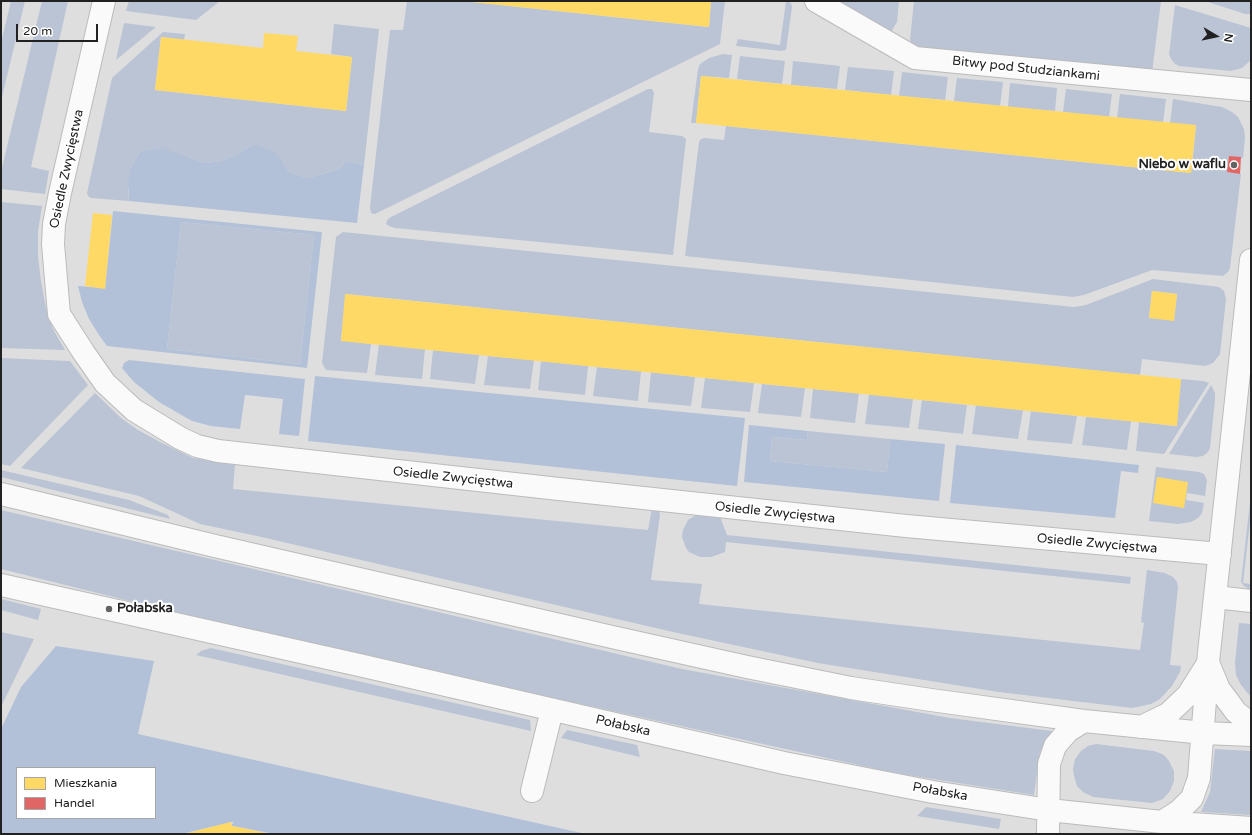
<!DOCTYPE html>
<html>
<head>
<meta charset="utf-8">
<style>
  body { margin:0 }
  #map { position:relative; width:1252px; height:835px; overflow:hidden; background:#dededf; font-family:"Varela Round",sans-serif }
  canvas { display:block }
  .frame { position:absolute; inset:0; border:2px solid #212121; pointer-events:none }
  .legend { position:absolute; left:16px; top:767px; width:140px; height:52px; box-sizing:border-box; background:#fff; border:1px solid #a6a6a6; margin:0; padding:5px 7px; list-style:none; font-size:12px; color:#212121 }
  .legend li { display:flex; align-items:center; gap:8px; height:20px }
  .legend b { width:20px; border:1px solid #a6a6a6 }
  .north { position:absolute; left:1196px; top:16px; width:40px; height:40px; -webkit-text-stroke:3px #fff; paint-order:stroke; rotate:99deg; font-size:11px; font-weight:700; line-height:16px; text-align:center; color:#212121 }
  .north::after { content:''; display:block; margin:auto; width:14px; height:18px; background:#212121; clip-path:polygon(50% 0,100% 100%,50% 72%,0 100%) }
  .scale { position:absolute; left:16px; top:24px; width:82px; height:18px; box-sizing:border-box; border:2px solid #212121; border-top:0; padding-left:5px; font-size:12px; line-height:14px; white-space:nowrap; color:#212121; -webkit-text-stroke:3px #fff; paint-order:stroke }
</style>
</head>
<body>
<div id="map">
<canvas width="1252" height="835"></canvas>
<div class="frame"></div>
<ul class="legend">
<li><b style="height:11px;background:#ffd966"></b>Mieszkania</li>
<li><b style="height:11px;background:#e06666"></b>Handel</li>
</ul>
<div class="north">N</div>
<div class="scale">20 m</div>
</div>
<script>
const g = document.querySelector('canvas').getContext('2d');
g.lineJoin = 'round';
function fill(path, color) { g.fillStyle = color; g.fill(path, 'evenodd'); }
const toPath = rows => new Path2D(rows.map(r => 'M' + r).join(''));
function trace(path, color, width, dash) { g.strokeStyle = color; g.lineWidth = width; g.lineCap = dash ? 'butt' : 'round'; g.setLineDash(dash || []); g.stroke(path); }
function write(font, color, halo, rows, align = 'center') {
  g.font = font + ' "Varela Round",sans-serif'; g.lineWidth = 4; g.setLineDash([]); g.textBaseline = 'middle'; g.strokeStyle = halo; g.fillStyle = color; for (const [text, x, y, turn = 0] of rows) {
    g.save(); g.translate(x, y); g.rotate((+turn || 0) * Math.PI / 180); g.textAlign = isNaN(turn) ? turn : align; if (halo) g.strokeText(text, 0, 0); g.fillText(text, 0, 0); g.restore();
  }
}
fill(toPath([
  [11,1,25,1,1,101,1,43],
  [42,1,68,1,31,167,49,171,45,194,1,189,1,172],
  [129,1,220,1,196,20,126,11],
  [407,1,462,1,709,27,711,1,725,1,720,44,375,214,371,213,370,207,390,30,403,30],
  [786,1,791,3,792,7,786,50,781,51,736,46,738,39,780,45],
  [837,1,899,1,897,22,891,32],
  [914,1,1161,1,1152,73,954,53,915,46,911,42,910,40],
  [1205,1,1251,1,1251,14,1245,14],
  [1175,5,1251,28,1251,60,1242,68,1231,71,1179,66,1175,64,1171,59,1169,54],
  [124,23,156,27,116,60],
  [334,24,379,29,364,165,346,161,339,169,308,178,289,172,283,162,254,144,238,154,221,161,206,163,189,157,140,152,130,169,128,191,129,201,91,198,88,196,87,193,112,78,163,32,185,34,184,40,161,37,155,90,346,111,352,57,331,54],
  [723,54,732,55,729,78,701,76,696,123,691,123,698,69,700,64,709,58],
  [740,56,785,61,782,84,737,79],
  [793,61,840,66,837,89,791,85],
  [848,67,894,71,891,95,845,90],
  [902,72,948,77,945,100,899,96],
  [957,78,1003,82,1000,106,954,101],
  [1010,83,1057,88,1055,111,1008,107],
  [648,89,652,89,654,93,649,132,682,136,686,139,673,255,395,228,389,226,386,224,388,219,391,217],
  [1066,89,1112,94,1109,117,1063,112],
  [1120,94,1166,99,1163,122,1117,118],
  [1173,99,1222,107,1232,112,1238,117,1244,129,1245,137,1243,158,1229,156,1227,172,1241,174,1230,268,1228,272,1223,276,1152,270,1084,295,1073,297,685,256,699,142,701,139,705,138,724,140,726,126,1191,173,1196,126,1170,123],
  [1,202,42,206,38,232,38,257,41,281,46,308,53,329,65,350,1,348],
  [181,222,314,235,300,364,167,349],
  [343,232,1074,307,1086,305,1153,279,1219,287,1224,291,1226,299,1220,354,1213,363,1205,366,1142,359,1140,375,346,294,341,340,371,344,367,373,326,370,322,363,336,237],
  [1152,291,1177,294,1174,320,1149,318],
  [379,344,425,349,422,379,375,375],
  [433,350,479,355,475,384,430,379],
  [488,356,534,360,530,389,484,385],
  [1,358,70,361,88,385,10,466,1,464],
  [541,361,588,366,585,395,538,390],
  [597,367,641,371,638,401,593,396],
  [651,372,695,377,691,406,648,402],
  [705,378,754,383,750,412,701,408],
  [1181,379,1203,381,1209,383,1164,454,1136,451,1139,422,1176,426],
  [762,384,805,388,801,417,758,413],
  [1211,385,1215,393,1215,400,1210,448,1208,452,1203,456,1197,457,1169,454],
  [813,389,859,393,855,423,810,418],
  [95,393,121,418,138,430,160,442,193,458,235,465,233,489,648,530,652,508,659,510,660,515,651,580,702,584,699,604,1140,650,1144,623,1141,622,1147,570,1165,573,1173,577,1177,582,1178,587,1170,665,1181,666,1180,672,1172,686,1160,699,1151,704,1132,708,999,692,818,663,673,632,257,536,200,524,139,496,21,468],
  [869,394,913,399,909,428,865,424],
  [922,400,967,405,963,434,918,429],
  [976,405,1023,410,1018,439,972,434],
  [1031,411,1077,416,1072,444,1027,440],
  [1086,417,1131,421,1127,450,1082,445],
  [808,431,890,439,887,472,770,461,772,437,807,440],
  [1156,467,1199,472,1204,474,1207,480,1205,496,1187,493,1186,500,1204,503,1202,513,1198,518,1191,522,1178,524,1149,521],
  [1,470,129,500,168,515,170,519,1,477],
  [1250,502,1251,502,1251,513,1243,583,1251,584,1251,590,1244,586,1241,582],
  [1,510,682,669,950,718,1052,731,1040,752,1034,795,895,773,376,659,170,611,1,569],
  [699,513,719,514,727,535,1131,577,1130,584,726,542,725,552,711,557,700,557,689,552,686,548,682,537,683,530,688,520],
  [1,599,41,609,38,620,1,610],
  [1239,623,1251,624,1251,697,1241,685,1236,675,1235,663],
  [1,632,34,639,1,707],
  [211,648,530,720,531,731,196,655,201,651],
  [567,730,637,745,640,757,561,738],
  [1096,744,1154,751,1164,755,1169,761,1174,771,1174,781,1170,791,1163,799,1152,803,1093,797,1083,792,1077,786,1074,776,1073,769,1075,759,1081,751,1088,746],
  [1215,749,1251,751,1251,815,1201,812,1210,792],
  [926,807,1001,819,999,829,917,816]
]), '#bac4d5');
fill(toPath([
  [254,144,274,152,283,162,289,172,308,178,339,169,346,161,364,165,357,223,129,201,128,183,130,169,140,152,162,148,206,163,221,161,238,154],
  [113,211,322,232,307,368,107,346,99,335,89,319,82,302,78,286,105,288],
  [181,222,314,235,300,364,167,349],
  [129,360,305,379,299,436,279,434,283,399,245,395,240,429,211,426,192,421,159,402,134,382,122,368,124,363],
  [315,376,745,418,737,486,308,441],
  [749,425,808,431,807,440,772,437,770,461,887,472,890,439,945,444,939,501,744,482],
  [956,445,1139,465,1138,473,1121,471,1115,518,950,503],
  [56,646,154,661,138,734,586,834,275,834,232,826,231,824,234,823,233,822,181,834,1,834,1,729,21,687],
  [17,768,155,768,155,818,17,818]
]), '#b3c1d8');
fill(toPath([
  [472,1,711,1,709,27,472,2],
  [264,33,298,36,296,51,352,57,346,111,155,90,161,37,263,48],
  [701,76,1196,125,1191,173,696,123],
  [93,213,112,215,105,289,85,286],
  [1152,291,1177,294,1174,321,1149,318],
  [345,294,1181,379,1177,426,341,341],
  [1157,477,1188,482,1184,508,1153,503],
  [231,822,232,826,271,834,184,834]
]), '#ffd966');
fill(toPath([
  [1229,156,1241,157,1240,174,1227,172]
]), '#e06666');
const minor = toPath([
  [104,1,60,193,54,224,53,244,59,314,84,353,105,383,134,410,180,438,197,446,218,451,559,489,906,526,1220,554],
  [816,1,915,58,1251,90],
  [1,494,215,546,612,637,747,667,851,688,931,700,1084,721,1204,733,1251,735],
  [1,585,359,665,784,763,933,792,1049,810,1162,822,1251,828],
  [1215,597,1251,601],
  [1209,665,1219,689,1236,712,1251,724],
  [1141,727,1168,714,1188,695,1207,665],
  [532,791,552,710],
  [1162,822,1179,811,1192,798,1199,778,1208,662,1251,260],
  [1048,834,1049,764,1055,746,1068,731,1084,721]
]);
trace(minor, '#bbb', 24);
trace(minor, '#fafafa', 22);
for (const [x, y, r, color] of [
  [1234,165,4,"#636364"],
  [109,609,4,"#636364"]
]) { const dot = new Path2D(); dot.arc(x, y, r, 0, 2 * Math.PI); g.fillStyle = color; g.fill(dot); trace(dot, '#fff', 1.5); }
write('13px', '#212121', '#fff', [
  ["Bitwy pod Studziankami",1026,69,6],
  ["Osiedle Zwycięstwa",67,169,-78],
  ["Osiedle Zwycięstwa",453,478,6],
  ["Osiedle Zwycięstwa",775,513,6],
  ["Osiedle Zwycięstwa",1097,544,5],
  ["Połabska",623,726,13],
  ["Połabska",940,792,10]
]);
write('bold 13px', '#212121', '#fff', [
  ["Niebo w waflu",1226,165],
  ["Połabska",117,609,"left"]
], 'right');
</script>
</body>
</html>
